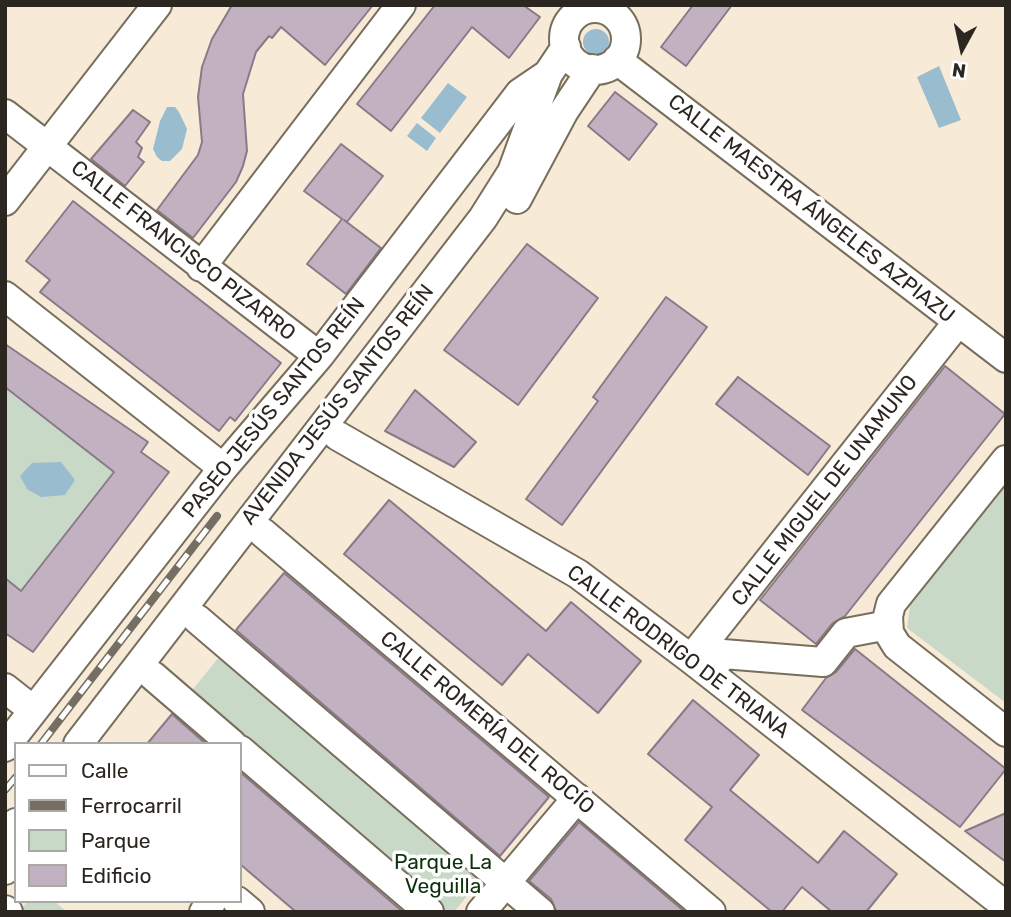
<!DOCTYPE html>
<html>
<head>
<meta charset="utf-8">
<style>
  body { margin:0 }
  #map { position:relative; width:1011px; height:917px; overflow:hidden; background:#f7ebd7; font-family:Rubik,sans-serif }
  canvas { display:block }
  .frame { position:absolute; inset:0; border:7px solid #2b2720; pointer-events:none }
  .legend { position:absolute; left:14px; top:742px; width:228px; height:161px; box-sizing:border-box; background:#fff; border:2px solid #aaa9a6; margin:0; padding:9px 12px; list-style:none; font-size:21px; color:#2b2720 }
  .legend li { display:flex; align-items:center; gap:14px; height:35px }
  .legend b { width:35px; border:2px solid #aaa9a6 }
  .north { position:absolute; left:927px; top:14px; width:70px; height:70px; -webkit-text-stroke:5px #fff; paint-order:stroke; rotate:188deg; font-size:19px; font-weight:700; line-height:28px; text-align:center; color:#2b2720 }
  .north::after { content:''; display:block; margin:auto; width:24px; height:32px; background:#2b2720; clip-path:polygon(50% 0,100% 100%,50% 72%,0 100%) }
</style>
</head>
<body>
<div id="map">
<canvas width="1011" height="917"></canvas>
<div class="frame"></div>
<ul class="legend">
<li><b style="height:9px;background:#fff"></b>Calle</li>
<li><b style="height:9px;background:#756e62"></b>Ferrocarril</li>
<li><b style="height:19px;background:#c9d9c8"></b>Parque</li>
<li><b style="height:19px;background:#c2b1c1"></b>Edificio</li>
</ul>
<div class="north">N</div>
</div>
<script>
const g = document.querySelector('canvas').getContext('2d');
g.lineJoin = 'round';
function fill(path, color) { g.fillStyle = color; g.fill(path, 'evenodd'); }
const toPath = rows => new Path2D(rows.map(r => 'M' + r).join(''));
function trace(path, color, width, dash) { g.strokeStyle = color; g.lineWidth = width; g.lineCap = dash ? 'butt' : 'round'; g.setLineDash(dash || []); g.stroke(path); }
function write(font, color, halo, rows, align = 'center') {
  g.font = font + ' Rubik,sans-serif'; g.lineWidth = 7; g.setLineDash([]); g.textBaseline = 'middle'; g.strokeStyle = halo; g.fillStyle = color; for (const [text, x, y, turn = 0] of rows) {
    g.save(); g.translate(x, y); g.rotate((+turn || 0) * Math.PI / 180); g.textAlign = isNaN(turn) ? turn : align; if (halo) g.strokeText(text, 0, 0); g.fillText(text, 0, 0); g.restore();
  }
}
fill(toPath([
  [5,387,114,472,21,591,5,578],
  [1006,482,1006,703,907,628,910,605],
  [224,651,485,874,454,912,440,912,189,694],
  [28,901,54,901,67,912,19,912]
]), '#c9d9c8');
fill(toPath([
  '583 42a13 13 0 1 1 26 0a13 13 0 1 1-26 0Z',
  [939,66,961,120,939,128,917,77],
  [448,83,467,97,440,133,421,118],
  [167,107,175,107,179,112,187,129,182,149,170,161,162,161,157,157,153,149,160,121],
  [417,123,436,138,427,151,407,136],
  [61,462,75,480,65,495,41,497,27,489,20,476,32,463]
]), '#99bccf');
const building = toPath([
  [232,5,373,5,325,65,281,27,272,38,269,36,256,52,243,94,247,151,243,166,236,182,193,238,157,210,198,155,202,142,198,97,202,67,212,39,232,5],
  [435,5,523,5,540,17,509,58,472,27,391,131,357,104,435,5],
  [693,5,732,5,686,66,661,47,693,5],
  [615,92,657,124,629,160,588,126,615,92],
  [133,110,150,122,136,142,142,148,138,157,144,162,125,186,91,159,133,110],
  [341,144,383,176,347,222,344,220,381,248,346,294,307,264,342,219,304,191,341,144],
  [73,201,281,363,235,421,230,417,219,431,40,292,50,280,26,261,73,201],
  [527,244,598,298,518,405,444,350,527,244],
  [666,297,707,327,562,525,526,499,598,401,593,397,666,297],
  [5,344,148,442,141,452,169,472,33,652,5,633,5,578,21,591,114,472,5,387,5,344],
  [945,366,1005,414,845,616,833,623,816,644,760,600,945,366],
  [738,377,830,446,808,475,716,404,738,377],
  [415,390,476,442,454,467,385,431,415,390],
  [389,500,546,631,571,602,641,661,598,713,528,654,502,685,344,554,389,500],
  [284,573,549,797,500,856,236,630,284,573],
  [855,649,1006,769,960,827,802,710,826,678,836,672,855,649],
  [693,700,759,755,730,790,818,863,844,831,897,874,866,912,832,912,802,887,782,912,772,912,685,840,712,807,648,754,693,700],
  [172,714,206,744,147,744,172,714],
  [240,772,403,912,296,912,240,864,240,772],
  [1006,813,1006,862,965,831,1006,813],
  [579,822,685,912,556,911,551,899,529,881,579,822]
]);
fill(building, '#c2b1c1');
trace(building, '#8a7a88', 2);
const minor = toPath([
  '564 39a31 31 0 1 1 62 0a31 31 0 1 1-62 0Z',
  [617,60,1006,358],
  [5,114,319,356],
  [517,199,564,111,592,69],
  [5,201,157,5],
  [201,267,401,5],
  [5,296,223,468],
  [338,436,578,574,691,659,997,899],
  [1006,460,891,604,888,616,889,633,897,646,1006,732],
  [263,533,711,912],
  [197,619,540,912],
  [691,659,958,322],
  [709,673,723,654,823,662,846,633,888,625],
  [153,676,232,744],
  [5,688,33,710],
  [78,744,483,218,512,172,548,74,566,47],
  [5,747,223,468,319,356,520,93,548,74],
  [240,750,429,912],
  [5,837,16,823],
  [5,870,16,857],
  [237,901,250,912],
  [5,910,8,912],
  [204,912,212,901],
  [481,912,577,798]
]);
trace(minor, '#786e5c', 32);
trace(minor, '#fff', 28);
const rail = toPath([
  [41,744,217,516],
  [5,790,16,777]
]);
trace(rail, '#756e62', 8);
trace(rail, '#fff', 5, [16]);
write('21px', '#2b2720', '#fff', [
  ["CALLE MAESTRA ÁNGELES AZPIAZU",811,209,38],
  ["CALLE FRANCISCO PIZARRO",183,251,38],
  ["AVENIDA JESÚS SANTOS REÍN",338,405,-52],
  ["PASEO JESÚS SANTOS REÍN",274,408,-51],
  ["CALLE MIGUEL DE UNAMUNO",825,491,-52],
  ["CALLE RODRIGO DE TRIANA",678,652,37],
  ["CALLE ROMERÍA DEL ROCÍO",487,723,40]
]);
write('21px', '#0c320c', '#fff', [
  ["Parque La",443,863],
  ["Veguilla",443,887]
]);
</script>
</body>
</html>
